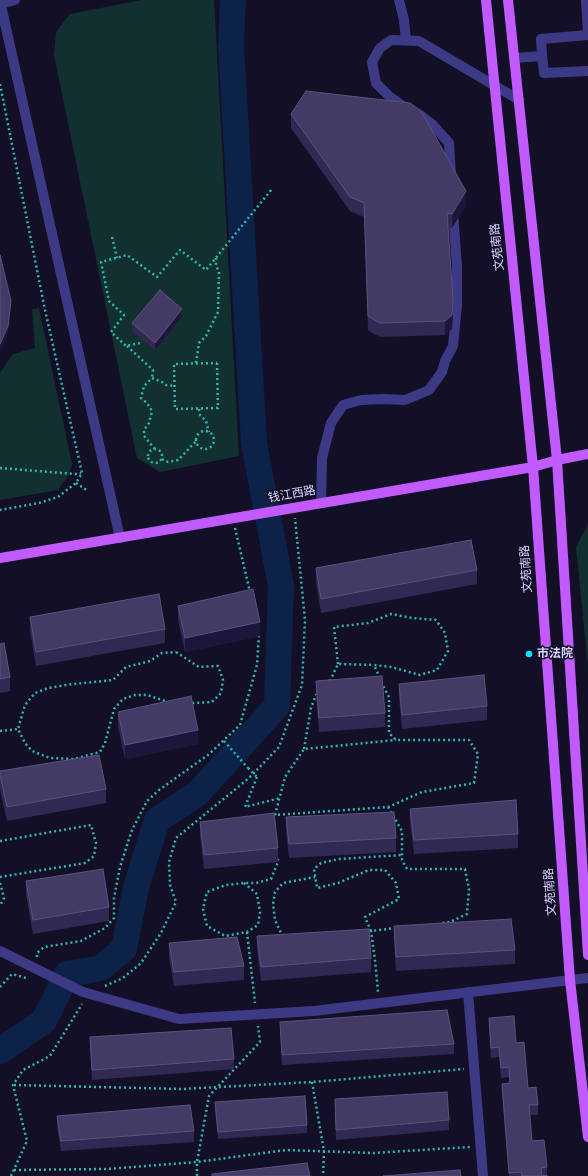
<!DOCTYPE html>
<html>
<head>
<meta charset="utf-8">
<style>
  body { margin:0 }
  canvas { display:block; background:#130f26 }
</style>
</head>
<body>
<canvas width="588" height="1176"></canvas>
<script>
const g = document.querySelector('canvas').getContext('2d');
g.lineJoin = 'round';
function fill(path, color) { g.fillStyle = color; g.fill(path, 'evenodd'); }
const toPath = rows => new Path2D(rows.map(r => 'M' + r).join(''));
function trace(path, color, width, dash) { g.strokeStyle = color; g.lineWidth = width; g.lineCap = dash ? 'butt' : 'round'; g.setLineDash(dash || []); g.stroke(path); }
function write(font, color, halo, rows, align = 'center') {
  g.font = font + ' "Nunito Sans","Noto Sans SC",sans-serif'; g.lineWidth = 3; g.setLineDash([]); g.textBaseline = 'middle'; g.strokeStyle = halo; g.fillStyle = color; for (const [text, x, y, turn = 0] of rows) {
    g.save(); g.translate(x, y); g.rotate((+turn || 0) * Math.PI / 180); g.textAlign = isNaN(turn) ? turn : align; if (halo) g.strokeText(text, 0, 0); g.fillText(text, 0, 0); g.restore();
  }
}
fill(toPath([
  [141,0,214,0,239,456,160,472,137,458,54,55,56,32,70,14],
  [39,308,72,464,68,476,58,490,0,500,0,373,13,354,35,348,32,309],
  [588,524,588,667,576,547]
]), '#12302f');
trace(toPath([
  [0,1051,44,1021,67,974,101,968,124,949,136,887,157,820,197,794,277,706,281,586,254,443,231,46,233,0]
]), '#0c2248', 26);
trace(toPath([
  [0,84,45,310,82,473,76,483,58,497,39,503,0,510],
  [112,237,117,258],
  [140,343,126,346,111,332,124,315,109,301,101,262,127,255,157,277,180,250,206,270,272,189],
  [127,346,153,370,152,378],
  [196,363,199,343,206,336,218,312,219,271,216,266,216,258],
  [217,363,218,408,175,409,174,364,217,363],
  [199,409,200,415,206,421,209,432],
  '196 440a9 9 0 1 1 18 0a9 9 0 1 1-18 0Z',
  '148 456a7 7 0 1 1 14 0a7 7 0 1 1-14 0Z',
  [155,449,144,436,144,430,149,423,152,411,147,403,141,398,144,386,152,378,162,382,166,385,175,386],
  [162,459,168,462,178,460,183,455,194,443,197,442],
  [0,468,75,474,81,473],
  [76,483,88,491],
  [235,528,250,592],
  [176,652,199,667,218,666,223,680,221,693,212,702,174,704,147,695,135,695,123,699,114,709,105,743,100,752,74,759,50,758,32,751,25,743,18,729,25,705,35,693,48,688,73,684,113,680,126,667,150,661,162,653,176,652],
  [338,664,334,627,368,623,391,614,412,618,436,620,445,633,448,651,437,670,420,675,391,667,374,665,380,678],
  [330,681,338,664,374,665],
  [381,682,389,697,389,733,396,740,469,740,478,754,474,783,422,792,388,807,275,815,285,777,304,749,396,740],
  [0,731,18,729],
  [224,741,248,768],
  [304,749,311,708,316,695,319,694],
  [257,777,245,807,280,798],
  [388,807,402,831,402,860,407,869,465,869,469,889,467,914,450,922,442,923],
  [0,841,91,825,96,843,94,856,85,863,0,877],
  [0,883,4,898,0,906],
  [244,883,257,894,260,912,258,925,247,932,225,936,207,926,203,909,207,892,226,885,244,883,256,883,271,879,278,862,278,859],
  [396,928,371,931,365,917,399,899,396,883,385,870,369,870,338,883,317,888,314,869,321,863,339,859,402,855],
  [370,931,371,931,375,960,378,992],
  [247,932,255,1003],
  [284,936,281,933,275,920,273,904,275,892,283,883,315,877],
  [37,957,37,953,44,947,81,941,105,928,114,918,114,898,120,867,132,830,147,801,159,790,208,755,240,725,257,665,259,634],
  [105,986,123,978,141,963,161,933,176,902,170,885,169,862,176,838,249,778,279,747,302,685,305,620,295,518],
  [0,987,12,974,26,978],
  [312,1082,324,1151,323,1176],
  [14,1085,182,1089,312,1082,464,1069],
  [14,1170,107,1169,197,1162,286,1150,373,1153,470,1147],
  [11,1176,27,1141,13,1085,23,1070,50,1056,82,1004],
  [197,1176,197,1162,209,1096,260,1042,258,1026]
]), '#2fb8b0', 2.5, [2, 3]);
trace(toPath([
  [399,0,404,20,406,40],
  [586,0,588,32],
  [0,1,120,538],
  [0,4,15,0],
  [542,56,544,73,588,71],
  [514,58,542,56,541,39,588,35],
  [451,176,449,143,433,125,420,115,406,108,389,96,376,83,372,62,380,48,391,40,419,41,519,100],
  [321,503,322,458,331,423,343,405,361,400,383,399,405,400,429,390,442,372,445,361,453,346,457,305,457,267,453,212],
  [0,951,83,992,179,1019,314,1011,588,978],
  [468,992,483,1176]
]), '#3d3a85', 10);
trace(toPath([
  [486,0,533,467,570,980,588,1137],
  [508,0,557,460,588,955],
  [0,558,533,467,557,460,588,454]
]), '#c25bff', 10);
trace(toPath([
  [248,768,257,777]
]), '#2fb8b0', 2.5, [2, 3]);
fill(toPath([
  [291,114,466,205,452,228,448,227,453,313,452,329,445,335,381,337,376,335,368,330,364,217,350,211,291,128],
  [182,317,155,350,132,331,132,323],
  [316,568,477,570,477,584,321,613,316,582],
  [178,606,260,636,185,652,178,620],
  [30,617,165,629,165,643,36,666,30,631],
  [0,644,10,677,10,691,0,693],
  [316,681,385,713,385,727,319,732,316,695],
  [399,684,487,706,487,720,402,729,399,698],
  [118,712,198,744,125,759,118,726],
  [0,771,106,789,106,803,7,821,0,789],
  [410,809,518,834,518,848,414,854,410,823],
  [286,817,396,838,396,852,289,858,286,831],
  [200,822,278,848,278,862,204,869,200,836],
  [26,881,109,907,109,921,33,934,26,895],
  [394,926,515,950,515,964,396,971,394,940],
  [257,936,371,958,371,972,261,981,257,950],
  [169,943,244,966,244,980,174,986,169,957],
  [489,1018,516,1043,528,1088,538,1105,538,1115,529,1115,532,1141,547,1167,547,1176,509,1176,502,1094,502,1084,509,1083,509,1077,501,1078,499,1057,491,1058,489,1028],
  [280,1022,454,1044,454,1054,282,1065,280,1032],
  [90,1037,234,1059,234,1069,92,1080,90,1047],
  [335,1099,449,1120,449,1130,336,1140],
  [215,1102,307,1125,307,1133,218,1139,215,1110],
  [57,1116,194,1131,194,1142,61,1151,57,1126]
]), '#312854');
fill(toPath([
  [466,191,466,205,452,228,452,214],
  [453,299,453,313,452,329,445,335,445,321],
  [11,301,11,309,8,333,0,352,0,344],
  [182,309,182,317,155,350,155,343],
  [260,622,260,636,185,652,185,638],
  [198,730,198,744,125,759,125,745]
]), '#1d163a');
const building = toPath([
  [306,91,410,103,421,111,466,191,452,214,447,213,453,299,452,315,445,321,381,323,376,321,368,316,364,203,350,197,291,114,306,91],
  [0,255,11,301,8,326,0,344,0,255],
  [160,290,182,309,155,343,132,323,160,290],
  [471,540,477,570,321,599,316,568,471,540],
  [253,589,260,622,185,638,178,606,253,589],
  [159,594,165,629,36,652,30,617,159,594],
  [4,643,10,677,0,679,0,644,4,643],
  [484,675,487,706,402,715,399,684,484,675],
  [382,676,385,713,319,718,316,681,382,676],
  [191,696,198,730,125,745,118,712,191,696],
  [99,755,106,789,7,807,0,775,0,771,99,755],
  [516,800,518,834,414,840,410,809,516,800],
  [394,812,396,838,289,844,286,817,394,812],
  [274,813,278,848,204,855,200,822,274,813],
  [103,869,109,907,33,920,26,881,103,869],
  [511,919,515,950,396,957,394,926,511,919],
  [369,929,371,958,261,967,257,936,369,929],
  [237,937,244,966,174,972,169,943,237,937],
  [447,1010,454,1044,282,1055,280,1022,447,1010],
  [514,1016,516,1043,524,1042,528,1088,536,1087,538,1105,529,1105,532,1141,544,1140,547,1167,541,1168,542,1176,547,1175,547,1176,522,1176,521,1172,509,1173,502,1084,510,1083,509,1067,501,1068,499,1047,491,1048,489,1018,514,1016],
  [231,1028,234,1059,92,1070,90,1037,231,1028],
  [447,1092,449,1120,336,1130,335,1099,447,1092],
  [305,1096,307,1125,218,1132,215,1102,305,1096],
  [190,1105,194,1131,61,1141,57,1116,190,1105],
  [307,1163,310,1176,212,1176,212,1174,307,1163],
  [460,1170,461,1176,383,1176,460,1170]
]);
fill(building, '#433a66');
trace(building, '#5a527e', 1);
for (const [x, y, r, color] of [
  [529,654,4,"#00e5ff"]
]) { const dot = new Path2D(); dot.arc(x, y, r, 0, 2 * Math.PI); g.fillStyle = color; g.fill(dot); trace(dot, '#130f26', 1.5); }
write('12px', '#d9d4ff', '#130f26', [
  ["文苑南路",498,247,-96],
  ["钱江西路",292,495,-10],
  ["文苑南路",527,569,-94],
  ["文苑南路",551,892,-94]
]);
write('bold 12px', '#d9d4ff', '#130f26', [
  ["市法院",537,654]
], 'left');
</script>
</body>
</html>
